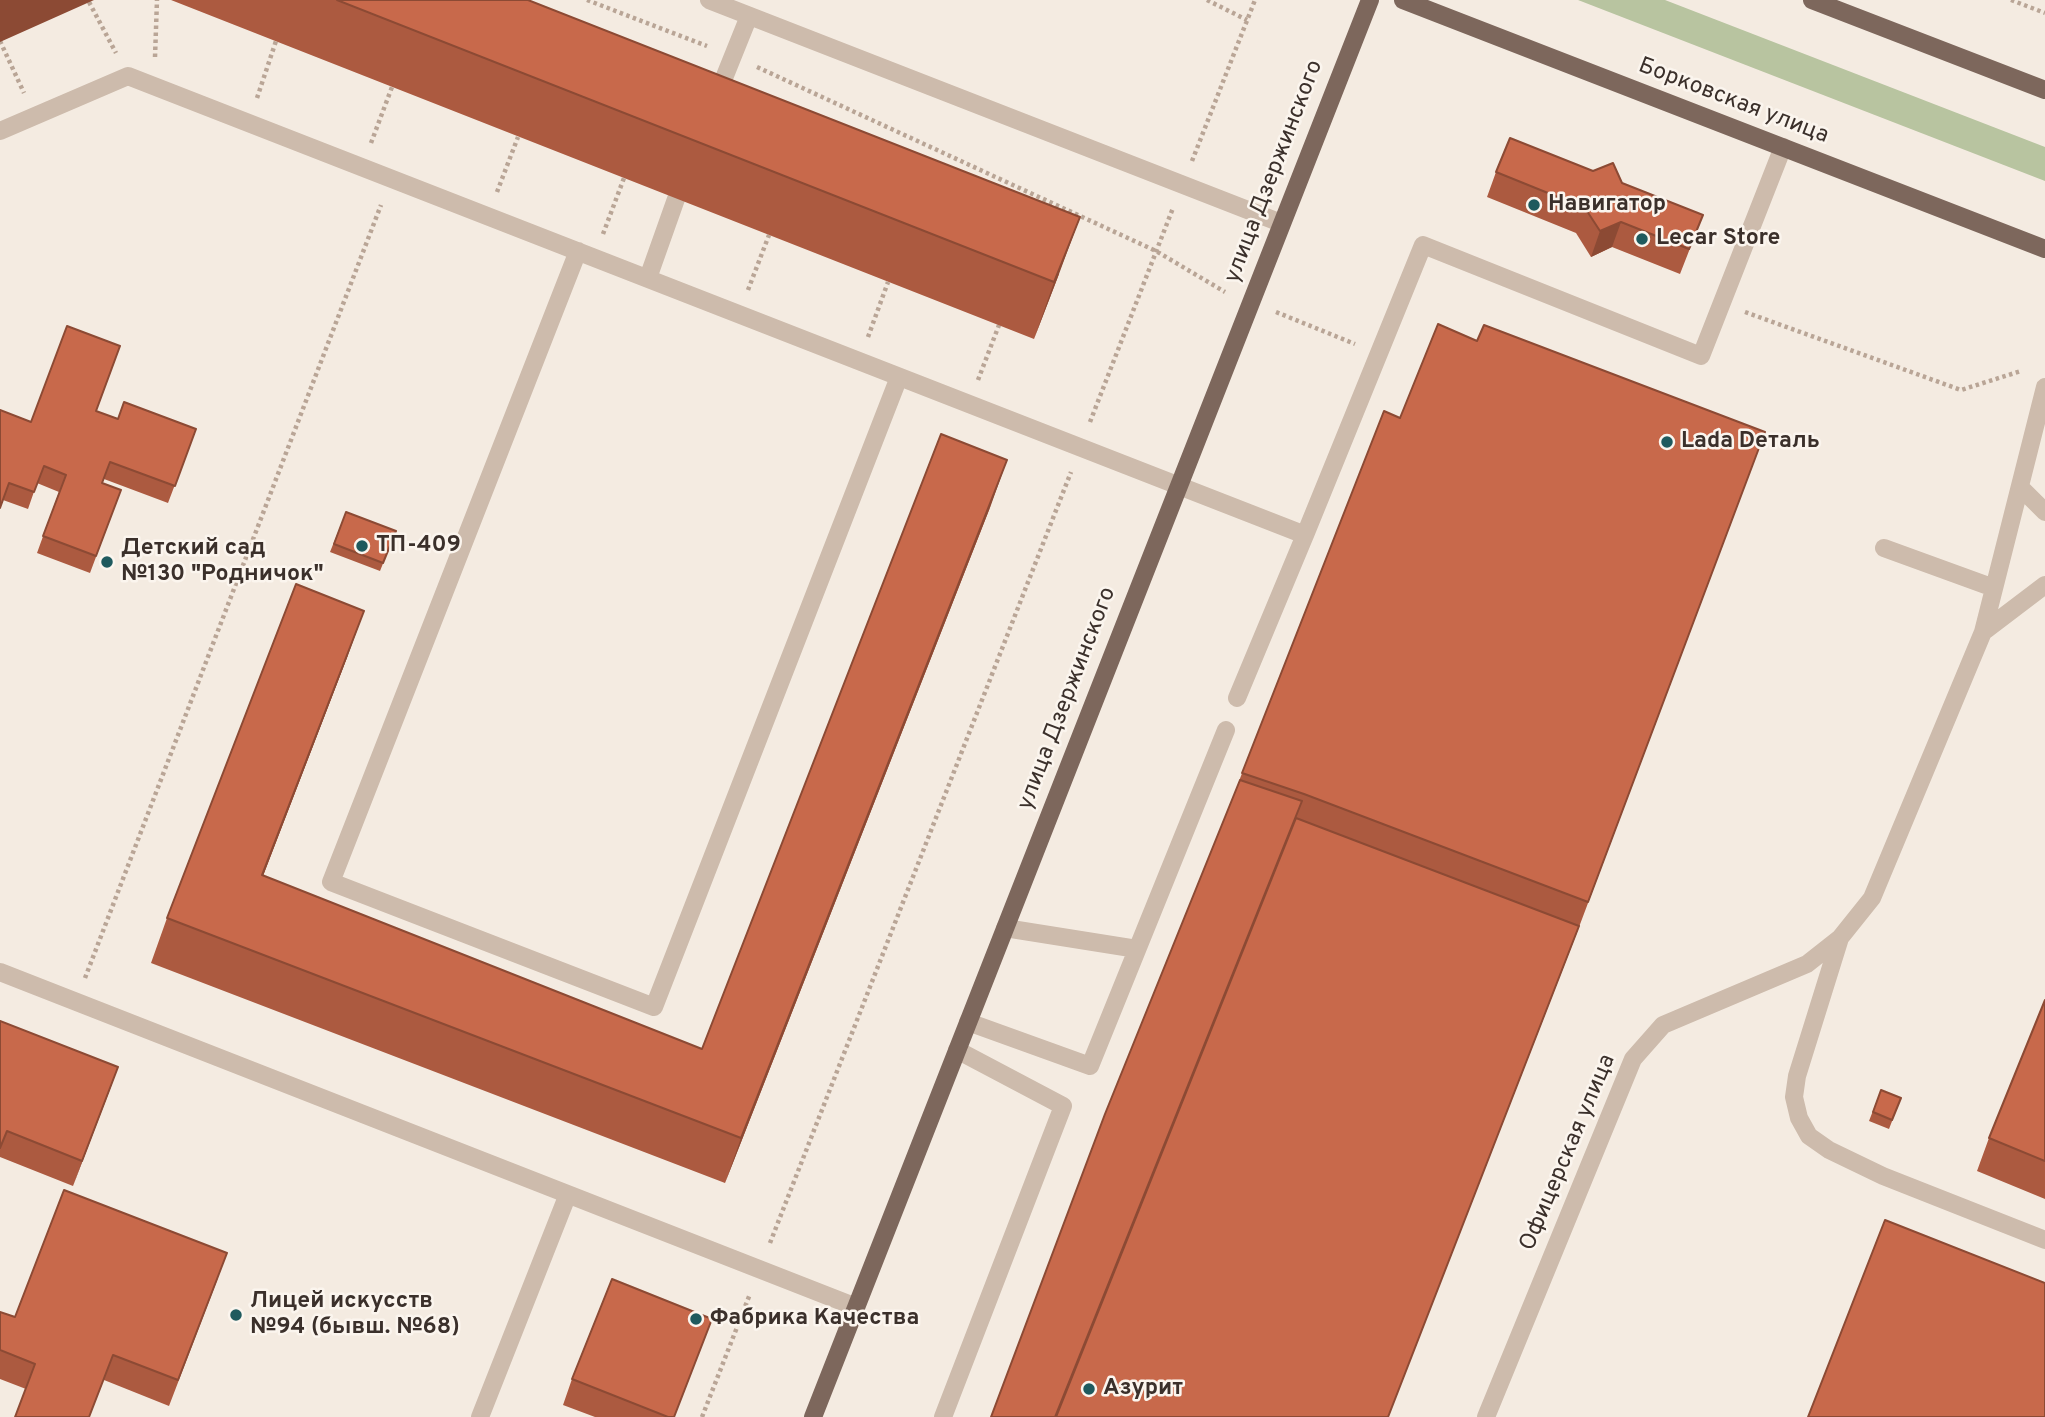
<!DOCTYPE html>
<html>
<head>
<meta charset="utf-8">
<style>
  body { margin:0 }
  canvas { display:block; background:#f4ebe1 }
</style>
</head>
<body>
<canvas width="2045" height="1417"></canvas>
<script>
const g = document.querySelector('canvas').getContext('2d');
g.lineJoin = 'round';
function fill(path, color) { g.fillStyle = color; g.fill(path, 'evenodd'); }
const toPath = rows => new Path2D(rows.map(r => 'M' + r).join(''));
function trace(path, color, width, dash) { g.strokeStyle = color; g.lineWidth = width; g.lineCap = dash ? 'butt' : 'round'; g.setLineDash(dash || []); g.stroke(path); }
function write(font, color, halo, rows, align = 'center') {
  g.font = font + ' Overpass,sans-serif'; g.lineWidth = 5; g.setLineDash([]); g.textBaseline = 'middle'; g.strokeStyle = halo; g.fillStyle = color; for (const [text, x, y, turn = 0] of rows) {
    g.save(); g.translate(x, y); g.rotate((+turn || 0) * Math.PI / 180); g.textAlign = isNaN(turn) ? turn : align; if (halo) g.strokeText(text, 0, 0); g.fillText(text, 0, 0); g.restore();
  }
}
fill(toPath([
  [1578,0,1665,0,2045,147,2045,181]
]), '#b8c4a0');
trace(toPath([
  [587,0,707,46],
  [1207,0,1247,20],
  [2011,0,2045,13],
  [89,2,116,53],
  [0,41,24,93],
  [155,57,157,0],
  [757,67,1156,251,1225,292],
  [257,98,276,41],
  [371,143,392,87],
  [1192,161,1255,0],
  [497,192,518,137],
  [603,234,624,178],
  [748,290,769,235],
  [1276,312,1355,344],
  [1745,312,1961,390,2021,371],
  [868,337,888,282],
  [978,380,999,325],
  [1090,422,1173,208],
  [85,978,381,205],
  [770,1243,1071,472],
  [702,1417,750,1294]
]), '#b9a596', 4.5, [3.5, 3.5]);
trace(toPath([
  [709,0,1281,223],
  [716,98,749,16],
  [0,131,128,76,1305,535,1237,698],
  [578,251,331,882,654,1007,899,377],
  [648,278,676,199],
  [2020,487,2045,512],
  [1305,535,1423,245,1701,356,1783,147],
  [1884,548,1994,588],
  [1983,632,2045,585],
  [1005,928,1137,949],
  [1840,938,1797,1076,1794,1097,1799,1118,1809,1136,1829,1150,1883,1176,2045,1240],
  [0,972,856,1307],
  [968,1022,1090,1066,1226,730],
  [480,1417,568,1194],
  [943,1417,1063,1106,957,1050],
  [1486,1417,1633,1059,1663,1025,1807,964,1840,938,1872,898,1983,632,2045,387]
]), '#cdbbac', 18);
trace(toPath([
  [1403,0,2045,249],
  [1812,0,2045,90],
  [813,1417,1370,0]
]), '#7d675c', 18);
fill(toPath([
  [171,0,528,0,1059,274,1034,339],
  [1496,172,1622,183,1703,215,1680,274,1612,247,1591,257,1576,233,1487,197],
  [1477,341,1765,432,1576,935,1388,1417,1239,781,1384,411,1400,418],
  [96,411,118,419,196,429,168,503,104,479,102,483,121,490,90,573,37,553,59,492,37,483,28,509,3,500,31,422],
  [991,505,725,1183,151,963,167,918,348,655,263,876,702,1049],
  [346,512,396,531,380,571,330,552],
  [2045,1000,2045,1199,1977,1171,1989,1138],
  [0,1021,118,1067,73,1186,0,1157],
  [1881,1090,1901,1098,1889,1129,1869,1121],
  [218,1278,169,1406,104,1380,26,1389,0,1379,0,1312,15,1317],
  [712,1319,674,1417,595,1417,563,1405,572,1379]
]), '#ac5a40');
fill(toPath([
  [0,0,94,0,0,42],
  [1080,217,1059,274,1034,339,1054,282],
  [1621,222,1612,247,1591,257,1600,231],
  [1007,460,991,505,725,1183,741,1138],
  [364,611,348,655,246,920,262,875],
  [118,1067,109,1092,73,1186,82,1161]
]), '#8c4a34');
const building = toPath([
  [337,0,528,0,1080,217,1054,282,337,0],
  [1510,138,1593,171,1613,163,1622,183,1703,215,1689,249,1621,222,1600,231,1585,208,1496,172,1510,138],
  [1438,324,1477,341,1484,325,1765,432,1588,902,1304,794,1242,773,1384,411,1400,418,1438,324],
  [67,326,120,346,96,411,118,419,124,402,196,429,175,486,110,462,102,483,121,490,96,556,43,536,66,475,44,466,34,492,9,483,0,508,0,410,31,422,67,326],
  [941,434,1007,460,741,1138,167,918,296,584,364,611,262,875,702,1049,941,434],
  [346,512,396,531,383,563,334,544,346,512],
  [1240,780,1302,801,1055,1417,991,1417,1105,1114,1240,780],
  [1296,818,1579,926,1388,1417,1056,1417,1296,818],
  [2045,1000,2045,1161,1989,1138,2045,1000],
  [0,1021,118,1067,82,1161,7,1131,0,1148,0,1021],
  [1881,1090,1901,1098,1892,1120,1873,1112,1881,1090],
  [64,1190,227,1253,178,1380,113,1355,89,1417,15,1417,35,1364,0,1350,0,1312,15,1317,64,1190],
  [1885,1220,2045,1283,2045,1417,1808,1417,1885,1220],
  [612,1279,712,1319,674,1417,668,1417,572,1379,612,1279]
]);
fill(building, '#c8694b');
trace(building, '#8c4a34', 2);
for (const [x, y, r, color] of [
  [1534,205,7,"#1f5a5e"],
  [1642,239,7,"#1f5a5e"],
  [1667,442,7,"#1f5a5e"],
  [362,546,7,"#1f5a5e"],
  [107,562,7,"#1f5a5e"],
  [236,1315,7,"#1f5a5e"],
  [696,1319,7,"#1f5a5e"],
  [1089,1389,7,"#1f5a5e"]
]) { const dot = new Path2D(); dot.arc(x, y, r, 0, 2 * Math.PI); g.fillStyle = color; g.fill(dot); trace(dot, '#fbf5ee', 2.5); }
write('23px', '#3b302b', '#fbf5ee', [
  ["Борковская улица",1733,102,21],
  ["улица Дзержинского",1275,172,-69],
  ["улица Дзержинского",1068,699,-69],
  ["Офицерская улица",1569,1153,-67]
]);
write('bold 23px', '#3b302b', '#fbf5ee', [
  ["Навигатор",1548,205],
  ["Lecar Store",1656,239],
  ["Lada Dеталь",1681,442],
  ["ТП-409",376,546],
  ["Детский сад",121,549],
  ["№130 \"Родничок\"",121,575],
  ["Лицей искусств",250,1302],
  ["№94 (бывш. №68)",250,1328],
  ["Фабрика Качества",710,1319],
  ["Азурит",1103,1389]
], 'left');
</script>
</body>
</html>
